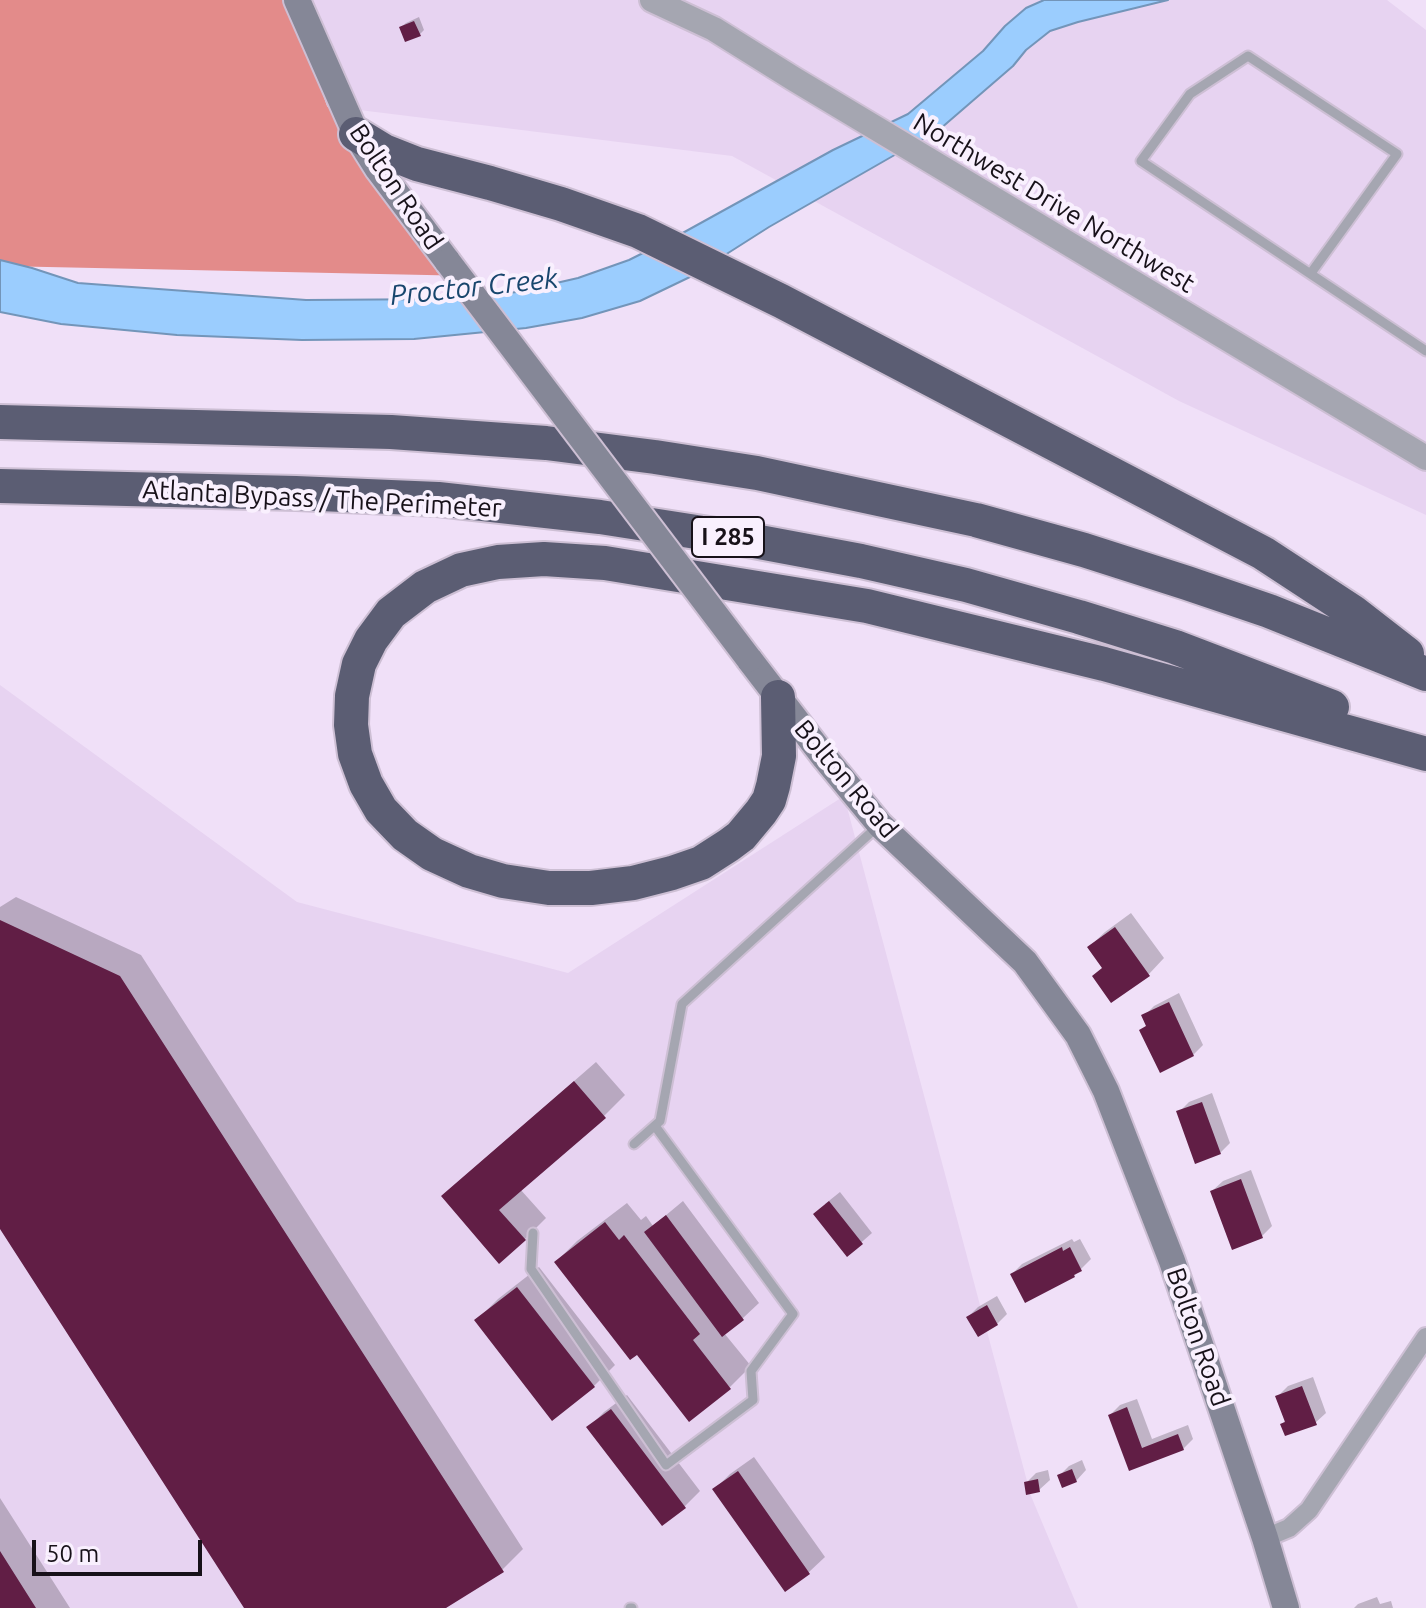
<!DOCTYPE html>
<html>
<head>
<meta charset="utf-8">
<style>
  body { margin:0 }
  #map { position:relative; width:1426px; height:1608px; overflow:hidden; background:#f0e0f8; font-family:Ubuntu,sans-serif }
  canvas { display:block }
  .scale { position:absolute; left:32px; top:1540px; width:170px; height:36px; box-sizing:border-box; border:4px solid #171119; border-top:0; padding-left:10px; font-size:24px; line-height:28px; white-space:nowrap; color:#171119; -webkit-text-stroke:6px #f9f0fe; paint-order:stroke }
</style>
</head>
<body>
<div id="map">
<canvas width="1426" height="1608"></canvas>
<div class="scale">50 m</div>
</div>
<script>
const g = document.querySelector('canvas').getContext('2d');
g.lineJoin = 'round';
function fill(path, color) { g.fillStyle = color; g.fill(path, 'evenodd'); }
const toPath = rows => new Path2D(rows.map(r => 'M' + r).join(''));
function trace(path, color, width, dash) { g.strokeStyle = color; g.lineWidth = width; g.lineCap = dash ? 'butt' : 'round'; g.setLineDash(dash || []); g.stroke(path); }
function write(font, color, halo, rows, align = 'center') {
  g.font = font + ' Ubuntu,sans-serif'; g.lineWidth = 8; g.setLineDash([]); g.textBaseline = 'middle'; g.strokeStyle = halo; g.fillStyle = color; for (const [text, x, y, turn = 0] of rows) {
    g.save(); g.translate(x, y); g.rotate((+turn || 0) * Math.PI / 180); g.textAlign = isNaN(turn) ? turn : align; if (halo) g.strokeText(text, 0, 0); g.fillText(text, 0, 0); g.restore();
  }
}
fill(toPath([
  [290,0,1387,0,1426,30,1426,515,1179,401,732,156,327,106],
  [0,685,297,902,568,973,844,796,1031,1496,1078,1608,0,1608]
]), '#e7d3f1');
fill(toPath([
  [0,0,290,0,327,106,474,276,0,266]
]), '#e38b8a');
const water = toPath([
  [1044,0,1168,0,1078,22,1050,31,1026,50,1013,66,940,129,769,227,692,276,640,301,582,318,526,328,414,339,302,340,177,335,61,324,0,312,0,260,32,268,78,283,306,300,451,299,517,292,578,278,629,260,679,235,833,150,908,114,983,51,1005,26,1026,8,1044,0]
]);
fill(water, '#9bcdfe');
trace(water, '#7395b9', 2);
fill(toPath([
  [419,17,424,30,419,35,401,27,406,23],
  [16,897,141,955,523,1549,502,1570,443,1608,246,1608,0,1225,0,907],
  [1131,913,1164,958,1149,974,1104,967,1089,947,1105,932],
  [1179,993,1203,1045,1193,1055,1142,1030,1148,1024,1144,1016,1154,1006],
  [596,1062,625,1095,604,1116,520,1189,546,1218,525,1239,465,1176],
  [1212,1093,1230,1143,1220,1153,1179,1112,1189,1102],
  [1251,1170,1272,1226,1262,1236,1212,1191,1223,1181],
  [840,1192,872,1233,847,1255,825,1204],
  [683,1201,759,1303,743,1318,724,1333,751,1366,730,1387,637,1352,556,1262,577,1241,627,1203,641,1220,646,1216,653,1226],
  [1072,1239,1074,1242,1080,1239,1091,1259,1074,1276,1012,1274,1022,1264],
  [539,1267,615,1365,594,1386,477,1320,498,1299],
  [997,1296,1007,1314,997,1324,968,1317,978,1307],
  [1313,1377,1326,1413,1315,1423,1282,1424,1286,1420,1278,1396,1288,1386],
  [627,1395,700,1491,685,1506,662,1523,589,1427,604,1412],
  [1137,1399,1152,1439,1188,1425,1193,1439,1183,1449,1130,1469,1110,1415,1120,1405],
  [754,1457,825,1557,809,1572,785,1589,714,1490,730,1474],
  [1082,1460,1086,1470,1076,1481,1059,1476,1069,1466],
  [1048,1470,1050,1480,1039,1490,1026,1483,1036,1473],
  [0,1498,70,1608,0,1608],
  [1377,1597,1380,1604,1391,1601,1393,1608,1354,1608,1358,1604]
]), '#0003');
fill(toPath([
  [414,21,421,36,405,42,399,27],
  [0,920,120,976,504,1572,446,1608,244,1608,0,1229],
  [1115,927,1150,976,1111,1003,1092,976,1102,968,1087,947],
  [1169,1002,1194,1056,1160,1073,1139,1030,1146,1026,1141,1015],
  [574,1081,606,1118,499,1210,526,1240,499,1264,441,1196],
  [1202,1102,1221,1154,1195,1164,1176,1111],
  [1241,1179,1263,1238,1232,1250,1210,1191],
  [829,1201,863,1244,847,1257,813,1214],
  [666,1215,744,1320,722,1337,644,1232],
  [605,1222,619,1240,624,1235,700,1334,693,1340,731,1389,689,1422,637,1355,630,1360,554,1262],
  [1062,1247,1063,1251,1070,1247,1082,1271,1074,1275,1075,1277,1025,1303,1010,1274],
  [517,1287,595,1387,552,1421,474,1320],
  [987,1305,998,1325,978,1337,966,1317],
  [1302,1386,1317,1425,1285,1436,1280,1424,1285,1422,1275,1396],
  [1127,1407,1142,1448,1178,1434,1184,1450,1129,1471,1108,1415],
  [611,1409,686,1508,662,1526,586,1427],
  [1072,1469,1077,1482,1062,1488,1057,1475],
  [738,1471,810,1574,785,1592,712,1489],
  [1038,1479,1040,1492,1026,1495,1024,1482],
  [0,1551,36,1608,0,1608]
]), '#611e45');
const service = toPath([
  [1311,273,1397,154,1248,56,1190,94,1141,161,1426,351],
  [634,1144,660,1121,682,1004,877,827],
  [533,1233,531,1269,666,1465,753,1400,751,1371,793,1314,655,1126],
  [630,1608,632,1608]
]);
const minor = toPath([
  [1265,1538,1289,1528,1309,1510,1426,1337]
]);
const tertiary = toPath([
  [652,0,714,29,794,79,1426,458]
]);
const secondary = toPath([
  [297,0,356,134,378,169,448,262],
  [749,659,825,758,880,825,1025,962,1078,1035,1106,1091,1172,1261,1265,1538,1286,1608]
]);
const motorway = toPath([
  [356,134,384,151,417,164,490,183,561,204,638,231,781,301,1263,553,1353,612,1407,654],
  [0,422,391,432,546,443,655,457,757,473,976,520,1084,550,1187,583,1269,611,1426,674],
  [0,486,296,493,438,499,600,517,754,541,861,561,966,585,1079,617,1175,647,1332,707],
  [778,697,779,756,773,786,769,800,761,812,741,836,729,845,701,863,672,873,633,883,591,888,549,888,503,881,469,871,432,854,405,835,381,810,366,784,355,754,351,725,352,696,359,664,371,640,391,613,425,587,461,570,498,562,544,559,605,563,867,606,1104,664,1426,754]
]);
trace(service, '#cdbfd4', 13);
trace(minor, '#cdbfd4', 22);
trace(tertiary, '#cdbfd4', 28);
trace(secondary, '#cdbfd4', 30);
trace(motorway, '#cdbfd4', 38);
trace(service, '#a5a6b1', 9);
trace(minor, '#a5a6b1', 18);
trace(tertiary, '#a5a6b1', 24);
trace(secondary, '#858797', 26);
trace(motorway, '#5b5d73', 34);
const secondaryBridge = toPath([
  [448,262,749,659]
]);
trace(secondaryBridge, '#cdbfd4', 30, []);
trace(secondaryBridge, '#858797', 26);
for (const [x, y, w] of [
  [728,537,72]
]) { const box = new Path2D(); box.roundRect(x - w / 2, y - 20, w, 40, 6); g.fillStyle = '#f9f0fe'; g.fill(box); trace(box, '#171119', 2); }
write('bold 24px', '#171119', null, [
  ["I 285",728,537]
]);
write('26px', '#171119', '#f9f0fe', [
  ["Bolton Road",396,187,56],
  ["Northwest Drive Northwest",1054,203,31],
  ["Atlanta Bypass / The Perimeter",322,499,3],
  ["Bolton Road",846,779,50],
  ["Bolton Road",1198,1337,71]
]);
write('italic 28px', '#18466d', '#f9f0fe', [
  ["Proctor Creek",474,287,-6]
]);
</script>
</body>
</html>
